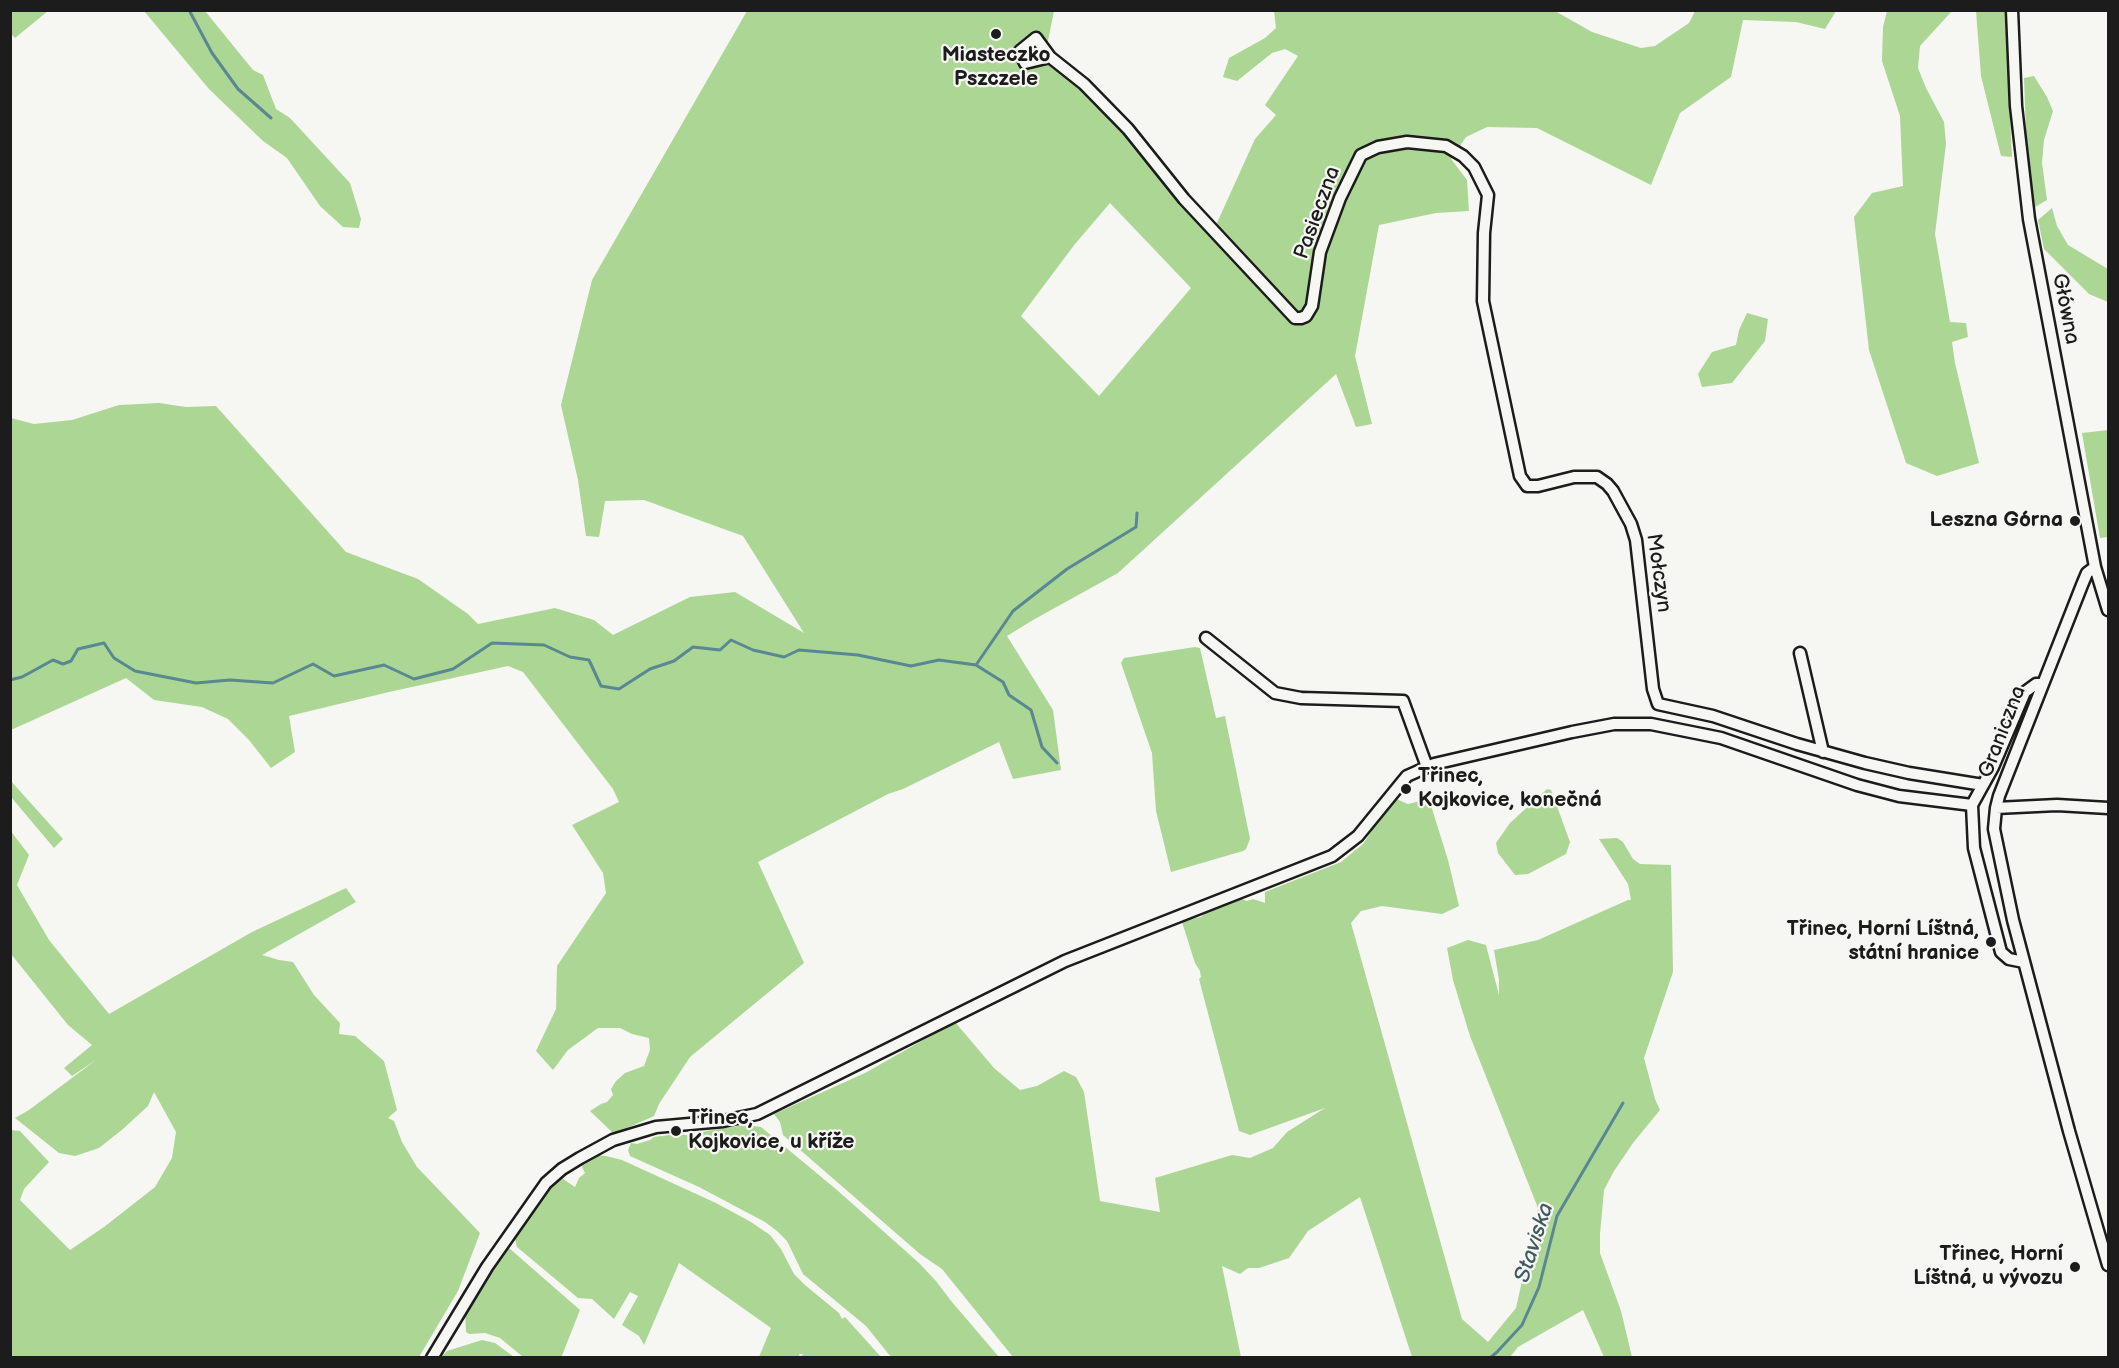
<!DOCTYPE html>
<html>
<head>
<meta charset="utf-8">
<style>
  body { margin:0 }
  #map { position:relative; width:2119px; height:1368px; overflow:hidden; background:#f6f6f2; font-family:"Balsamiq Sans",sans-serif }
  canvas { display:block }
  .frame { position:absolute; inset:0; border:12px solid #1c1c1c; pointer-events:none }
</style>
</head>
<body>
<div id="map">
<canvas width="2119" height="1368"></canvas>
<div class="frame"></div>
</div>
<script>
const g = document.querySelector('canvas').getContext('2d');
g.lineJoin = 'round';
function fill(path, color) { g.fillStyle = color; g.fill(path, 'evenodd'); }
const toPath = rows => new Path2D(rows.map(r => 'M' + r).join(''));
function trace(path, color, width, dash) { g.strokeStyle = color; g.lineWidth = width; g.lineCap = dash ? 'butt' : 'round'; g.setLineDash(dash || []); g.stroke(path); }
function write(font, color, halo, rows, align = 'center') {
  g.font = font + ' "Balsamiq Sans",sans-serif'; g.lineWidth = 4.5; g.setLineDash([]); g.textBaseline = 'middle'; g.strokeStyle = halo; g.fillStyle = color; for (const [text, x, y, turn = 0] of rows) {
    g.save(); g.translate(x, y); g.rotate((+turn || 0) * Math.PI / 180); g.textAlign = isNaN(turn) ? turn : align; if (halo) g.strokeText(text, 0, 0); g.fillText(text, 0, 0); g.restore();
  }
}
fill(toPath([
  [10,11,11,10,48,11,15,38,11,34],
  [144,11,205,11,253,70,263,75,276,109,290,118,350,183,361,219,359,228,343,227,320,206,287,158,263,141,209,89],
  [747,11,1054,11,1047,46,1083,86,1216,225,1255,139,1276,115,1265,105,1298,56,1285,49,1272,53,1237,81,1223,77,1229,58,1265,38,1276,28,1274,11,1555,11,1592,32,1641,48,1655,46,1689,23,1695,11,1836,11,1825,29,1796,22,1743,20,1731,77,1680,113,1651,185,1537,128,1487,127,1466,137,1451,159,1467,180,1469,211,1436,213,1379,225,1355,356,1372,424,1356,427,1336,374,1118,573,1033,620,1007,636,1053,710,1061,770,1013,779,999,742,903,789,888,794,758,862,804,963,690,1057,659,1104,654,1116,618,1132,612,1132,590,1111,601,1104,607,1102,613,1095,611,1089,616,1081,625,1073,644,1066,650,1050,649,1038,632,1034,620,1028,598,1028,568,1050,553,1070,536,1051,556,1009,557,966,606,893,603,873,572,825,619,802,613,789,523,672,508,666,389,692,289,716,295,752,271,768,249,740,228,719,202,707,154,700,126,678,11,730,11,418,34,424,72,420,119,405,159,403,186,407,216,406,346,552,418,579,468,614,478,624,555,608,594,620,613,635,690,597,735,592,804,633,743,536,644,500,605,501,599,537,586,536,578,480,561,405,592,280],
  [1110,203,1191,288,1099,396,1021,316,1075,244],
  [1887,11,1952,11,1920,46,1918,68,1926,88,1944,122,1946,144,1935,234,1950,322,1966,323,1968,337,1952,342,1955,363,1979,463,1937,476,1906,463,1869,350,1854,217,1872,193,1903,186,1900,116,1882,61,1883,27],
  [1976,11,2005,11,2012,157,2001,156,1981,76],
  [2034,76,2047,97,2053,111,2044,140,2042,163,2047,200,2035,207,2027,156,2024,78],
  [2052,208,2057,226,2068,245,2108,269,2108,302,2089,294,2044,249,2038,220],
  [1747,313,1768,319,1765,341,1732,383,1702,387,1698,374,1712,352,1736,345,1739,330],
  [2108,430,2108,537,2100,538,2082,433],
  [1195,647,1200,648,1216,718,1225,716,1250,839,1246,849,1243,851,1171,872,1156,811,1152,753,1121,663,1124,658],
  [10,780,63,839,54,848,11,797],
  [1547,789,1551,790,1570,842,1566,854,1528,874,1515,875,1498,853,1496,843,1510,823],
  [1394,798,1408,804,1429,799,1448,860,1459,906,1442,914,1382,906,1361,911,1351,923,1462,1319,1488,1342,1516,1308,1538,1208,1470,1036,1453,980,1447,948,1468,940,1486,945,1499,995,1499,980,1494,950,1538,940,1628,900,1631,900,1628,884,1599,839,1617,838,1623,842,1633,859,1640,864,1671,865,1673,972,1644,1058,1655,1099,1660,1110,1633,1143,1614,1171,1604,1190,1600,1234,1600,1253,1621,1311,1632,1357,1604,1357,1583,1310,1518,1347,1510,1357,1412,1357,1360,1197,1308,1231,1289,1258,1259,1268,1248,1268,1240,1274,1222,1266,1241,1357,1013,1357,942,1269,920,1254,783,1135,780,1122,774,1114,865,1073,955,1022,994,1068,1020,1090,1037,1086,1064,1071,1076,1077,1084,1092,1100,1201,1160,1212,1155,1178,1232,1155,1250,1158,1273,1148,1287,1132,1325,1108,1250,1135,1239,1131,1199,979,1201,977,1200,971,1195,963,1182,922,1183,920,1201,917,1210,909,1239,898,1247,901,1253,899,1265,903,1265,892,1341,862,1363,844],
  [10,830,29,855,17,885,49,940,109,1014,252,932,346,888,356,902,262,955,279,960,293,962,314,995,340,1023,339,1034,355,1036,384,1061,397,1110,388,1118,394,1121,402,1142,417,1167,480,1233,458,1291,419,1357,11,1357,11,1130,20,1131,49,1162,24,1189,20,1200,70,1250,104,1227,155,1187,172,1158,176,1132,154,1092,148,1106,123,1129,99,1148,75,1156,59,1153,15,1118,29,1110,96,1060,72,1076,64,1068,92,1045,68,1025,11,954],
  [746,1125,761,1127,837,1190,919,1263,936,1281,952,1302,999,1357,891,1357,866,1326,803,1274,787,1241,777,1231,765,1222,699,1187,630,1156,628,1150,631,1143,637,1144,650,1140,654,1137,677,1134,693,1136,706,1131],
  [596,1155,606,1156,622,1160,716,1203,751,1222,770,1235,781,1249,794,1274,805,1285,839,1313,842,1319,845,1317,881,1357,801,1357,803,1354,799,1354,800,1357,759,1357,771,1328,679,1263,644,1345,639,1336,622,1325,638,1296,630,1292,614,1319,592,1299,578,1298,517,1247,515,1239,549,1188,557,1181,563,1179,575,1187,579,1178,585,1173,582,1167,584,1163],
  [509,1248,580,1310,561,1358,523,1357,500,1338,485,1333,469,1334,466,1332,465,1311,504,1251],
  [482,1340,495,1343,514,1357,441,1357,447,1351]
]), '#acd694');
trace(toPath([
  [189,10,212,53,238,89,271,118],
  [976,665,1003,682,1009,695,1031,710,1042,747,1057,763],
  [10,680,22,677,53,660,63,664,71,661,78,649,104,643,114,658,135,671,196,683,230,680,273,683,313,664,334,676,384,665,414,679,453,669,492,643,544,645,570,657,589,660,601,686,619,689,650,669,674,661,693,647,720,650,731,640,753,650,784,657,799,650,858,655,911,666,939,660,976,665,1013,611,1067,569,1136,527,1137,513],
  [1490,1358,1497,1352,1522,1325,1539,1287,1557,1216,1623,1103]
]), '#598792', 3);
const minor = toPath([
  [2012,10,2016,106,2029,219,2095,567,2108,610],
  [1050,57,1025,63,1020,51,1036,38,1050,57,1084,84,1128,129,1184,199,1295,318,1301,318,1306,316,1312,306,1320,252,1340,198,1361,155,1378,147,1407,142,1446,146,1463,156,1474,167,1488,195,1484,233,1483,301,1520,476,1527,486,1538,486,1574,477,1597,477,1607,484,1613,491,1631,524,1636,540,1653,689,1658,704,1713,716,1797,744,1865,763,1909,773,1983,785],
  [2095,567,2087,573,2082,585,1999,796,1996,808,1994,829,2013,920,2069,1131,2108,1265],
  [1206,638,1275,693,1301,698,1403,701,1427,767],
  [1800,653,1823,752],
  [1996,808,2057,805,2108,808],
  [2024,962,2009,959,2001,952,1974,848,1972,805,1993,767,2025,692,2036,684,2043,684],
  [432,1358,487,1267,546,1183,562,1169,580,1158,613,1140,656,1127,723,1121,757,1114,1065,961,1332,856,1358,836,1407,776,1434,764,1572,732,1614,724,1651,724,1721,738,1857,785,1899,796,1972,805]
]);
trace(minor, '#1c1c1c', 15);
trace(minor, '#f6f6f2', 10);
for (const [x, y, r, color] of [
  [996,34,6,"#1c1c1c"],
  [2075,521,6,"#1c1c1c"],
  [1406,789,6,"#1c1c1c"],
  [1991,942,6,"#1c1c1c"],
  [676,1131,6,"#1c1c1c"],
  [2075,1267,6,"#1c1c1c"]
]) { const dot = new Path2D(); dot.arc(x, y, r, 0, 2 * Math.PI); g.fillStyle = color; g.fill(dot); trace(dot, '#f6f6f2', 2); }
write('bold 21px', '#1c1c1c', '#f6f6f2', [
  ["Miasteczko",996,56,"center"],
  ["Pszczele",996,80,"center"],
  ["Leszna Górna",2063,521],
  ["Třinec,",1418,777,"left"],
  ["Kojkovice, konečná",1418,801,"left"],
  ["Třinec, Horní Líštná,",1979,930],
  ["státní hranice",1979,954],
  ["Třinec,",688,1119,"left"],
  ["Kojkovice, u kříže",688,1143,"left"],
  ["Třinec, Horní",2063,1255],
  ["Líštná, u vývozu",2063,1279]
], 'right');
write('21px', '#1c1c1c', '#f6f6f2', [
  ["Pasieczna",1318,213,-70],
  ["Główna",2065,309,79],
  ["Mołczyn",1658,573,82],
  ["Graniczna",2003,732,-69]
]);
write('italic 22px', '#3f5a61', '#f6f6f2', [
  ["Staviska",1535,1243,-72]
]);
</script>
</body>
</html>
